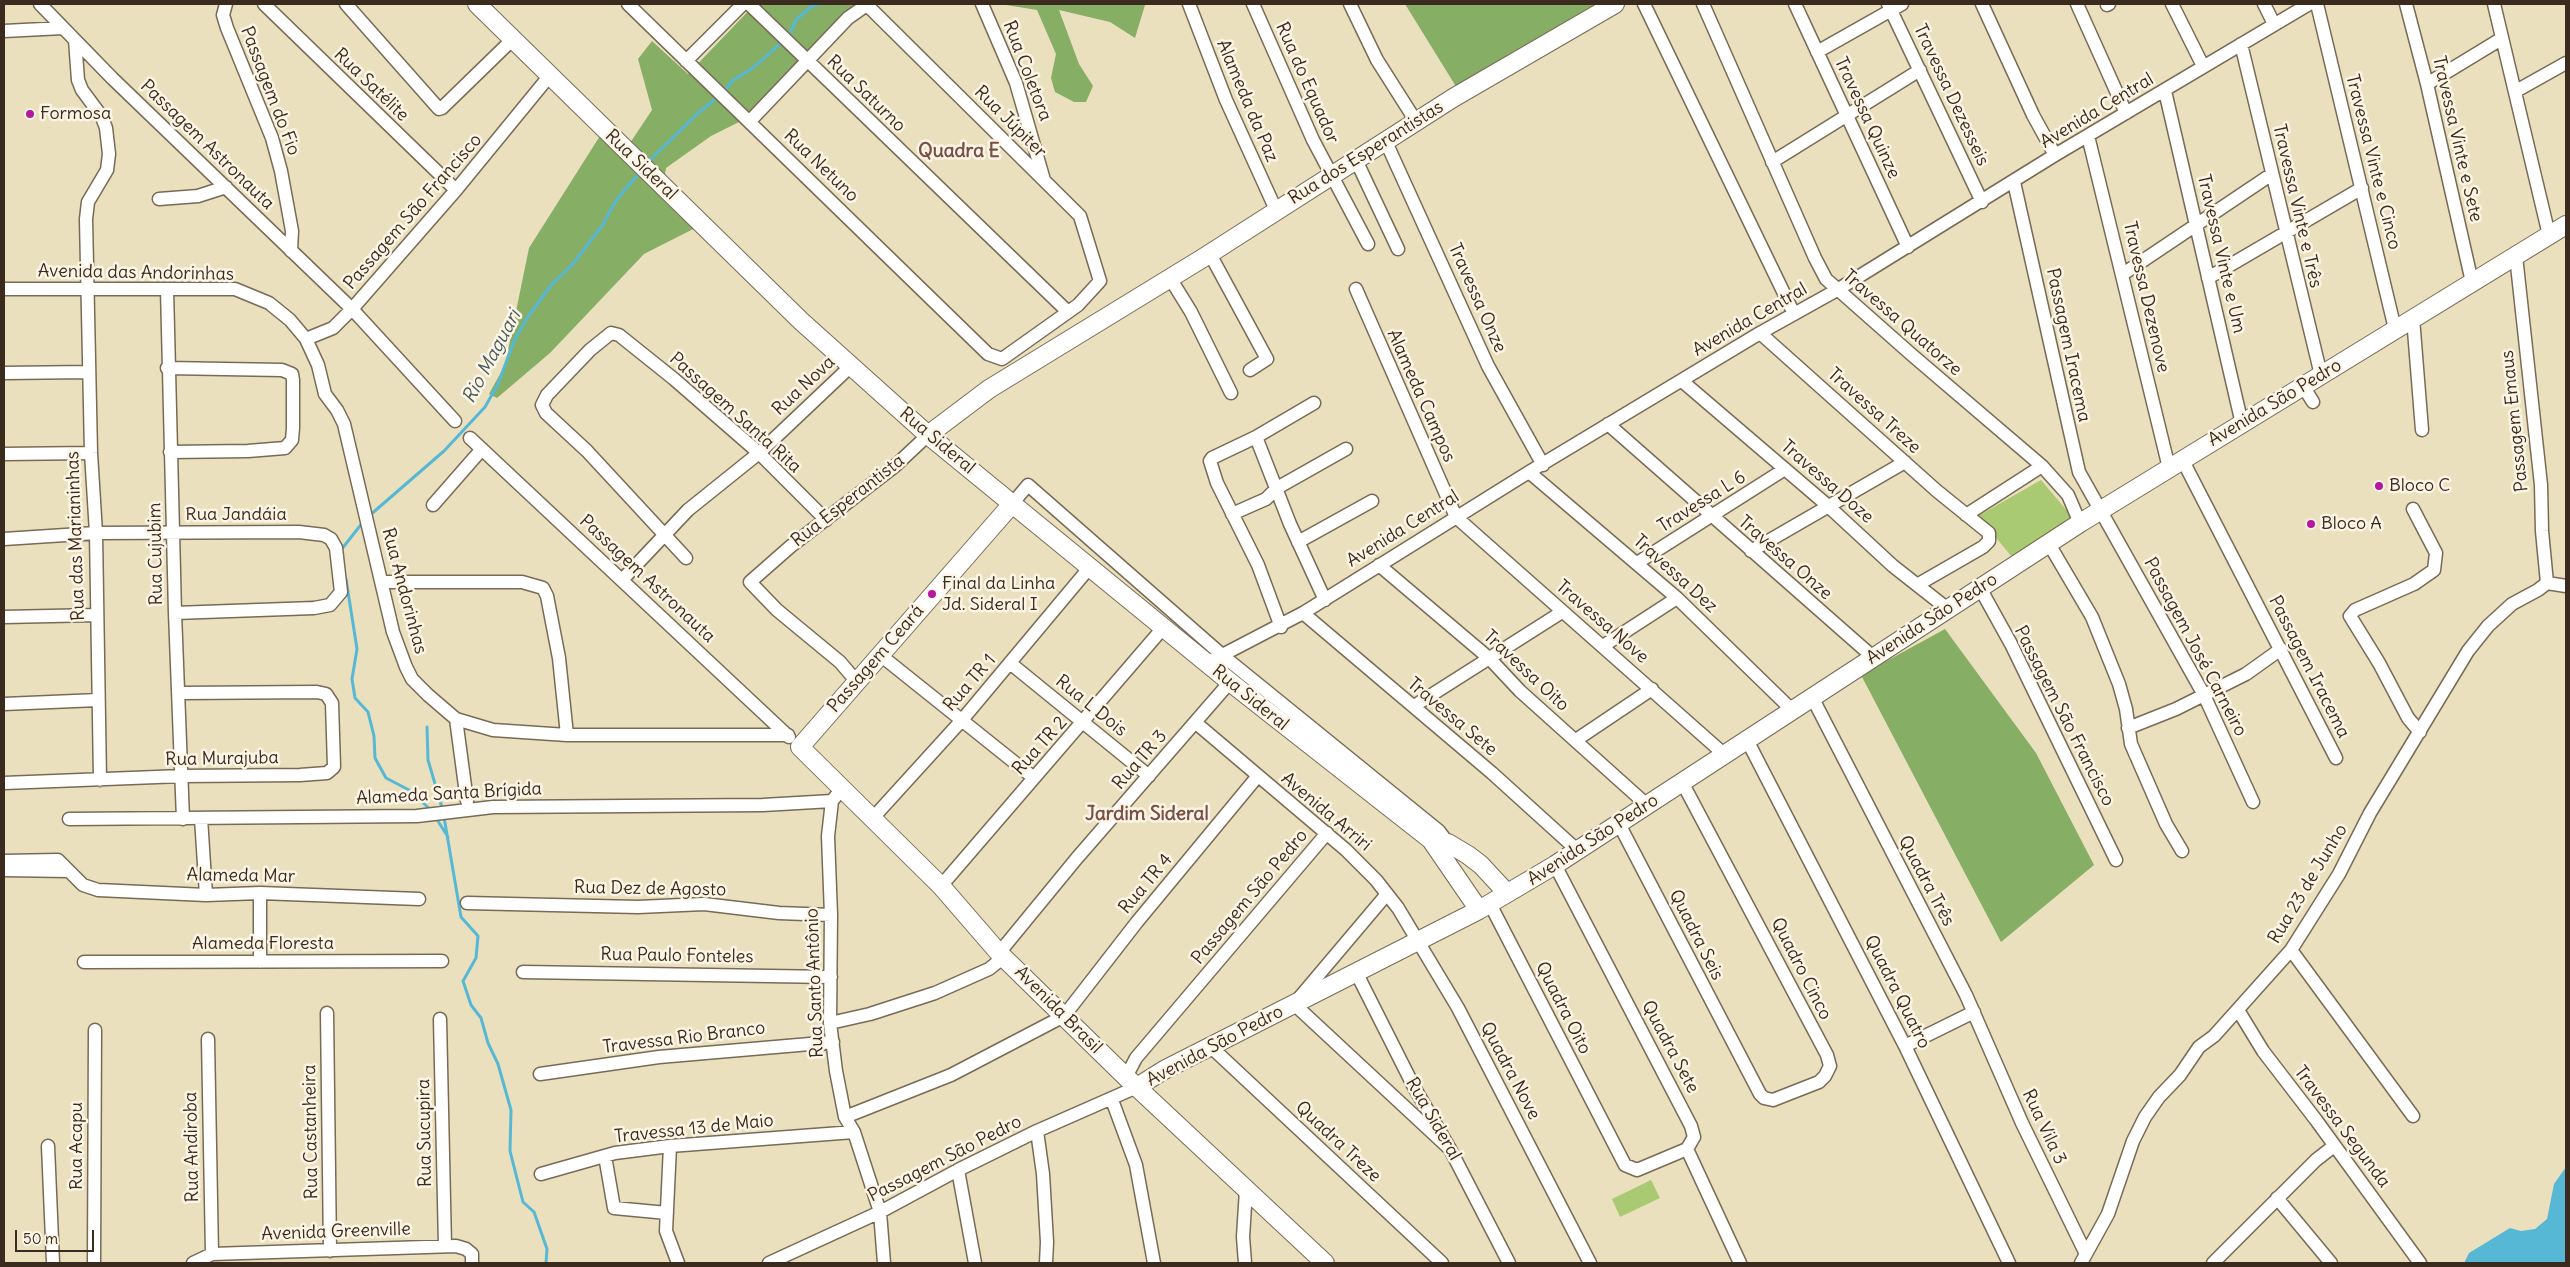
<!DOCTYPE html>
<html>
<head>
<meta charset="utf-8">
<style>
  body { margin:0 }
  #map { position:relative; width:2570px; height:1267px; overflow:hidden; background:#ebe0be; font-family:Delius,sans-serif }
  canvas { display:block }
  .frame { position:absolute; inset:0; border:5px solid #3b2a1e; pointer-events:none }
  .scale { position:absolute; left:15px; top:1230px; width:79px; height:22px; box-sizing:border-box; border:2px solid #3b2a1e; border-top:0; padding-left:6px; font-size:15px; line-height:18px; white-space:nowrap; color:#3b2a1e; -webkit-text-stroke:4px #fcf5e5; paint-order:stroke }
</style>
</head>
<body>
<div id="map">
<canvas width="2570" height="1267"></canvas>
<div class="frame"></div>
<div class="scale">50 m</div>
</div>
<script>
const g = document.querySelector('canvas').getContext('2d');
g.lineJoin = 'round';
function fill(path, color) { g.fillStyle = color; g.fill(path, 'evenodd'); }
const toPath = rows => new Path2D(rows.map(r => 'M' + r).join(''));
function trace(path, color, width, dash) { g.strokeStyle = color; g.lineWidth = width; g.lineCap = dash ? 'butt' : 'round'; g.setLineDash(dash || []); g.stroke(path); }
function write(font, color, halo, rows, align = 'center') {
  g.font = font + ' Delius,sans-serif'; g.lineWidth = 5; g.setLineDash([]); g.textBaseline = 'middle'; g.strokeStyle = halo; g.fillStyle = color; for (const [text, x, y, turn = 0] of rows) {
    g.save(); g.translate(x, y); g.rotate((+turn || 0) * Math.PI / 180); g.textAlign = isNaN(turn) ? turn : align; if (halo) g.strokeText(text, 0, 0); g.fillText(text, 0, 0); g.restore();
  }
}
fill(toPath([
  [2041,480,2074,519,2012,557,1978,516],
  [1651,1180,1660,1198,1620,1217,1612,1199]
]), '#a9ca72');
fill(toPath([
  [755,4,854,4,807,60,741,121,711,136,666,168,664,181,707,222,644,254,550,353,497,398,489,394,505,365,529,248,605,128,628,146,652,110,638,59,652,41,688,74],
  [1000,4,1145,4,1145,5,1135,38,1110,22,1059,10,1079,64,1093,86,1086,102,1074,102,1055,92,1051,78,1056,54,1037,10],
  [1405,4,1606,4,1460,93],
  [1945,629,2036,753,2094,865,2001,942,1861,675]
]), '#86ae64');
fill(toPath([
  [2566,1167,2566,1263,2464,1263,2469,1253,2510,1228,2521,1231,2535,1229,2547,1219,2554,1184]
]), '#57b8d6');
trace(toPath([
  [788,37,796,20,812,6,820,4],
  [724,92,732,81,753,68,783,41],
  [647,163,697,114,719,96],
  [369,516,444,451,485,407,498,384,514,341,527,318,552,284,572,265,602,226,617,199,640,172],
  [341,550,363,522],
  [346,579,357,649,352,679,355,698,368,712,374,736,375,758,386,778,409,790,432,811],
  [427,727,428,760,443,811],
  [444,817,461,917,478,936,476,958,463,981,471,1005,481,1018,488,1043,498,1064,511,1110,510,1151,523,1202,534,1212,547,1249,546,1263],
  [436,818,448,837]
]), '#57b8d6', 3);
const street = toPath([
  [40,4,112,78,352,309,455,421],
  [226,4,223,15,227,28,272,138,281,171,292,231,291,251],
  [264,4,456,190],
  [346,4,439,109,442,108,514,38],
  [628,4,988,354,1002,359,1078,305,1100,281,1080,216,867,5],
  [749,4,1067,311],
  [982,4,1016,83,1044,180],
  [1189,4,1226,100,1276,210],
  [1253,4,1313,140,1368,244],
  [1350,4,1377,60,1417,123],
  [1644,4,1794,314],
  [1703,4,1815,258,1826,279,1912,355,2042,466,2068,495,2080,523],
  [1795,4,1908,247],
  [1888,4,1982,202],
  [1982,4,2033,115,2055,155],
  [2077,4,2126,113],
  [2172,4,2203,66],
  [2264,4,2274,24],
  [2317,4,2395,329],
  [2406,4,2427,84,2472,282],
  [2494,4,2549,235],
  [2107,5,2109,4],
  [4,31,63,28],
  [75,40,78,80,82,90,102,117,106,128,109,154,107,170,88,202,86,219,91,453,96,533,100,780],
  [2241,44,2321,375],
  [1817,52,1902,4],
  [686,61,743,4],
  [2427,84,2501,39],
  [2165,91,2242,424],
  [2516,91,2566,63],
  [750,121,848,18,868,4],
  [2088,136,2169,468],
  [1386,142,1488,366,1543,465],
  [1356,160,1398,249],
  [1772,162,1920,70],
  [2014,182,2079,472,2204,695,2253,802],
  [159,199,198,196,226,187],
  [1210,254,1267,359,1250,370],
  [2516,256,2541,485,2542,531,2547,583],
  [2123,274,2272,174],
  [1170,278,1191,312,1231,393],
  [2208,278,2362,188],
  [4,289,235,289,269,303,290,320,306,339,318,365,325,394,337,410,344,424,393,632,406,667,412,679,428,695,456,719,493,730,567,735,788,735],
  [167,289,175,613,183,819],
  [1356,289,1456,517,1725,755],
  [2413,318,2422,430],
  [1760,333,1937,491,1989,533,1989,541,1983,547,1917,585],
  [306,339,333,328,352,309,456,190,551,74],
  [167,368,282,370,292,374,293,380,293,428,292,440,285,448,248,451,170,452],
  [4,373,89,372],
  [1682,381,1827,505,1893,566,1949,610],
  [2303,386,2313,402],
  [1608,424,1873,657],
  [1256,437,1290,524,1325,600],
  [470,438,789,737],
  [4,454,91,453],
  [2182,459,2336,758],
  [1529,472,1677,598,1791,709],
  [1012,504,1028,485,1222,655,1439,831,1448,843],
  [433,505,482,449],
  [2413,509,2436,553,2434,570,2414,584,2355,610,2350,616,2379,663,2408,718,2420,732],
  [1232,514,1266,499,1277,488,1346,449],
  [1966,515,2042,466],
  [4,539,96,533,299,532,324,535,331,539,336,548,341,592,330,605,314,608,175,613],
  [1298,542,1372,501],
  [2049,544,2092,617,2119,684,2126,709,2131,744,2166,824,2182,851],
  [1751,551,1905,462],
  [686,558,587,451,546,413,542,405,547,395,590,350,611,333,619,335,674,379,759,453,826,520],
  [1637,563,1785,469],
  [1379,565,1490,659,1520,691,1647,805],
  [622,580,688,510,759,453,852,365],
  [382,582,522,582,543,588,547,596,559,658,567,735],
  [2547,583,2566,586],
  [1980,588,2011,644,2116,860],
  [1303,613,1492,773,1577,850],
  [4,617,96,615],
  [1281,627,1258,565,1217,483,1210,461,1212,458,1256,437,1314,403],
  [1603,646,1677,598],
  [879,654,1034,778],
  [1010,663,1149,776],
  [1207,663,1303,613,1529,472,1760,333,1837,290,2055,155,2309,4],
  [857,682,840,662,777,610,750,582,791,546,895,466,928,435],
  [1812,697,1966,995,2022,1123,2086,1254],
  [4,704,98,700],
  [1414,706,1562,612],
  [456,719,467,801],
  [1196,723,1346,850,1376,880,1398,908,1458,1008,1590,1263],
  [2128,728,2176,709,2246,674,2281,649],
  [1576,740,1652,689],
  [1747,740,1905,1046,2009,1263],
  [4,783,182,776,300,775,327,773,334,767,332,703,326,694,317,692,180,693],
  [836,796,832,801,828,836,831,915,830,1023,836,1071,845,1117,854,1132,880,1212,884,1263],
  [201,818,206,895],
  [69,819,417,816,493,807,763,805,832,801],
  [872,819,962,720,1090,567],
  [1619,824,1760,1094,1764,1098,1773,1100,1819,1082,1825,1076,1830,1066,1827,1055,1682,782],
  [4,861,58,860,83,885,98,890,206,895,260,893,419,899],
  [4,870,69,871],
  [941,886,1163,628],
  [1387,894,1294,1004,1450,1149],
  [467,903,638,907,704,904,779,913,831,915],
  [1490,904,1625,1165,1637,1170,1687,1149,1694,1137,1691,1126,1555,865],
  [2291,950,2413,1116],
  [999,953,1077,858,1230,682],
  [84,962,442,961],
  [260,962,260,893],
  [523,972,831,977],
  [1357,974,1414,1087,1450,1149,1509,1263],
  [2238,1010,2263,1051,2316,1120,2420,1263],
  [327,1013,330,1251],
  [440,1019,445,1246],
  [830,1023,870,1014,935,993,989,969,1004,957],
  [208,1039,212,1254],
  [1210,1046,1442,1263],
  [1905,1046,1974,1012],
  [540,1074,659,1057,833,1042],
  [1126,1077,1136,1058,1327,833],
  [1112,1100,1136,1165,1154,1263],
  [845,1117,951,1075,1064,1016,1137,922,1257,777],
  [1037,1131,1043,1174,1047,1242,1046,1263],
  [48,1146,53,1263],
  [670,1146,666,1231,678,1263],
  [1687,1149,1740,1263],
  [605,1156,614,1208,667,1213],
  [958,1170,975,1263],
  [541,1174,615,1153,670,1146,854,1132],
  [2277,1198,2331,1263],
  [94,1263,95,1030],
  [193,1263,212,1254,456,1246,466,1249,472,1254,472,1263],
  [769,1263,880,1212,958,1170,1037,1131,1137,1087],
  [1245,1263,1243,1237,1246,1190],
  [2081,1263,2108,1214,2133,1141,2145,1117,2159,1097,2180,1075,2199,1047,2214,1036,2291,950,2339,874,2370,813,2468,651,2488,626,2512,604,2538,590,2547,583],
  [2213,1263,2316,1160,2334,1146]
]);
const secondary = toPath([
  [477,4,801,321,928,435,1230,682,1431,840,1479,910],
  [928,435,989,389,1203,258,1453,98,1615,4],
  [1012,504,800,747,941,886,999,953,1126,1077,1325,1263],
  [1431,840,1448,843,1468,855,1481,865,1507,893],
  [1137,1087,1164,1070,1479,910,1555,865,2080,523,2566,225]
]);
trace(street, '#796a56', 15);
trace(secondary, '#796a56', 20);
trace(street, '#fff', 12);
trace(secondary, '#fff', 18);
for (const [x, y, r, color] of [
  [30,114,5,"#b5179e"],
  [2379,486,5,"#b5179e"],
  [2311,524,5,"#b5179e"],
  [932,594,5,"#b5179e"]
]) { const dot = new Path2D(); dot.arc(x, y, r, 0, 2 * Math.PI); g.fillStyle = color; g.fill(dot); trace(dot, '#fcf5e5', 2); }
write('18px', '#3b2a1e', '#fcf5e5', [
  ["Rua Coletora",1027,71,69],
  ["Rua do Equador",1307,83,66],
  ["Rua Satélite",371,85,44],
  ["Passagem do Fio",270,91,69],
  ["Rua Saturno",866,94,44],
  ["Travessa Dezesseis",1951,95,65],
  ["Alameda da Paz",1247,101,67],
  ["Avenida Central",2097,111,-31],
  ["Travessa Quinze",1867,118,65],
  ["Rua Júpiter",1010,122,45],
  ["Travessa Vinte e Sete",2457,139,77],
  ["Passagem Astronauta",207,145,44],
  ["Rua dos Esperantistas",1366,153,-32],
  ["Travessa Vinte e Cinco",2373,162,76],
  ["Rua Sideral",641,165,44],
  ["Rua Netuno",821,166,44],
  ["Travessa Vinte e Três",2297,206,77],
  ["Passagem São Francisco",413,212,-49],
  ["Travessa Vinte e Um",2221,254,77],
  ["Avenida das Andorinhas",136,273,1],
  ["Travessa Dezenove",2146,297,77],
  ["Travessa Onze",1477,298,66],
  ["Avenida Central",1750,320,-30],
  ["Travessa Quatorze",1902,323,41],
  ["Passagem Iracema",2068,345,78],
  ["Rua Nova",804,386,-43],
  ["Alameda Campos",1421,396,66],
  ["Avenida São Pedro",2275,403,-31],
  ["Travessa Treze",1874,411,42],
  ["Passagem Santa Rita",735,413,42],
  ["Passagem Emaus",2515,421,-96],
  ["Rua Sideral",937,441,40],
  ["Travessa Doze",1827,482,41],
  ["Rua Esperantista",848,501,-38],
  ["Travessa L 6",1702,502,-32],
  ["Rua Jandáia",236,515],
  ["Avenida Central",1403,529,-32],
  ["Rua das Marianinhas",76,536,-92],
  ["Rua Cujubim",156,554,-91],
  ["Travessa Onze",1785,558,41],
  ["Travessa Dez",1675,574,42],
  ["Passagem Astronauta",647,579,43],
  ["Rua Andorinhas",404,591,75],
  ["Avenida São Pedro",1932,619,-33],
  ["Travessa Nove",1602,622,41],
  ["Passagem José Carneiro",2195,647,62],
  ["Passagem Ceará",876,659,-49],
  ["Passagem Iracema",2309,667,63],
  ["Travessa Oito",1526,671,43],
  ["Rua TR 1",970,683,-49],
  ["Rua Sideral",1250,698,39],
  ["Rua L Dois",1091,706,39],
  ["Passagem São Francisco",2064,716,63],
  ["Travessa Sete",1452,717,40],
  ["Rua TR 2",1040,746,-48],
  ["Rua Murajuba",222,759,-1],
  ["Rua TR 3",1140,760,-49],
  ["Alameda Santa Brígida",449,794,-3],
  ["Avenida Arriri",1326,812,40],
  ["Avenida São Pedro",1593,840,-33],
  ["Alameda Mar",241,876,1],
  ["Quadra Três",1926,881,62],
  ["Rua TR 4",1146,884,-50],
  ["Rua 23 de Junho",2308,884,-59],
  ["Rua Dez de Agosto",650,889,1],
  ["Passagem São Pedro",1250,897,-50],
  ["Quadra Seis",1696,935,63],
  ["Alameda Floresta",263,944],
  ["Rua Paulo Fonteles",677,956,1],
  ["Quadro Cinco",1801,969,63],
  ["Rua Santo Antônio",815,983,-92],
  ["Quadra Quatro",1897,992,63],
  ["Quadra Oito",1563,1008,63],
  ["Avenida Brasil",1058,1010,45],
  ["Travessa Rio Branco",684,1038,-7],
  ["Avenida São Pedro",1215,1046,-28],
  ["Quadra Sete",1670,1047,62],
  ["Quadra Nove",1510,1071,62],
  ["Rua Sideral",1433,1119,60],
  ["Rua Vila 3",2044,1127,65],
  ["Travessa Segunda",2342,1127,53],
  ["Travessa 13 de Maio",694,1129,-6],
  ["Rua Castanheira",311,1132,-91],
  ["Rua Sucupira",425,1133,-91],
  ["Quadra Treze",1338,1142,43],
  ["Rua Acapu",77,1146,-90],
  ["Rua Andiroba",192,1147,-91],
  ["Passagem São Pedro",945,1159,-27],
  ["Avenida Greenville",336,1232,-2]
]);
write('18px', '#3b2a1e', '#fcf5e5', [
  ["Formosa",40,114],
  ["Bloco C",2389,486],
  ["Bloco A",2321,524],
  ["Final da Linha",942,584],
  ["Jd. Sideral I",942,605]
], 'left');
write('bold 19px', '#785048', '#fcf5e5', [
  ["Quadra E",959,152],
  ["Jardim Sideral",1147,815]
]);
write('italic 19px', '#455c5e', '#fcf5e5', [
  ["Rio Maguari",492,357,-62]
]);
</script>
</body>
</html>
